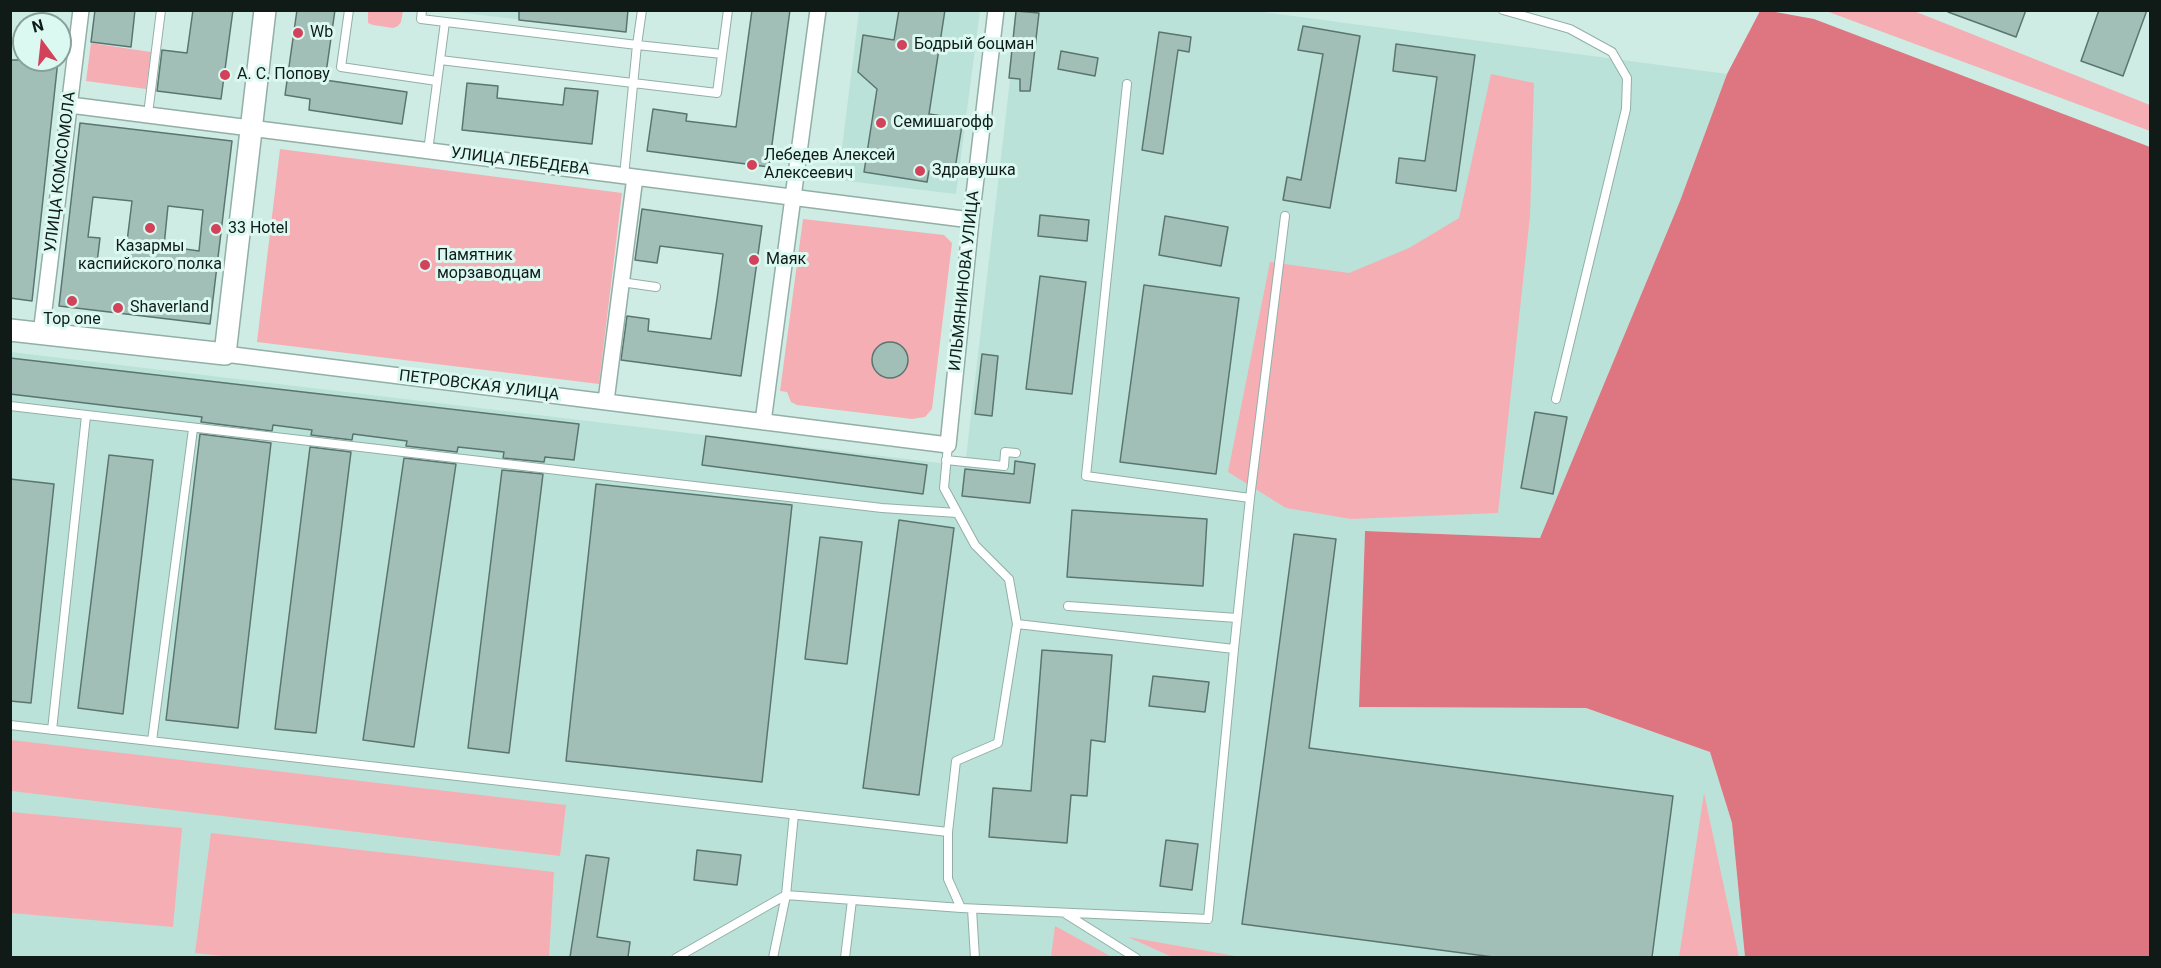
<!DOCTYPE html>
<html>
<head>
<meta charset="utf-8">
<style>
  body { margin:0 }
  #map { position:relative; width:2161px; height:968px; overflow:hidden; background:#ceece4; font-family:Roboto,sans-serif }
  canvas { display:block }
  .frame { position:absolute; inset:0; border:12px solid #101b18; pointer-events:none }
  .north { position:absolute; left:12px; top:12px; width:60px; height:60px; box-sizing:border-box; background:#dbf9f1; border:2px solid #8aa09a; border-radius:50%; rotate:345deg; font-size:16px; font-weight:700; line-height:24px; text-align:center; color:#101b18 }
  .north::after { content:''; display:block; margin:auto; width:21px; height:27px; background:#d2425b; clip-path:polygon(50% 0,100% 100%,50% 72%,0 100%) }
</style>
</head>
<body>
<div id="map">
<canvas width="2161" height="968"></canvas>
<div class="frame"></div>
<div class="north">N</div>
</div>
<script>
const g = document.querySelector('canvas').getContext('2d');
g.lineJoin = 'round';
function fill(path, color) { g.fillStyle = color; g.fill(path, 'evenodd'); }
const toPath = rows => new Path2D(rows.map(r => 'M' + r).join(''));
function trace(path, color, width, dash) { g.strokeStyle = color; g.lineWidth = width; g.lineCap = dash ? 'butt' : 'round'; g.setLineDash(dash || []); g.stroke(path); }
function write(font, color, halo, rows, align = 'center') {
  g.font = font + ' Roboto,sans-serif'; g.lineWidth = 6; g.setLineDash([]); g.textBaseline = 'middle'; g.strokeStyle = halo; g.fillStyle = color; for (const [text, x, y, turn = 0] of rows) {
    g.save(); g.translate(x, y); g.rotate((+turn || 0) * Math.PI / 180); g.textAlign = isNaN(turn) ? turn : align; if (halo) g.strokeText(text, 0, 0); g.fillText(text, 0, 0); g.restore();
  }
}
fill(toPath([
  [438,10,628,11,626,32],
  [859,11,980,11,956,194,838,180],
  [1018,11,1256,11,1727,74,1680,201,1540,538,1365,531,1359,707,1586,708,1710,752,1732,823,1745,957,11,958,11,352,965,466]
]), '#bbe2d8');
fill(toPath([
  [368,11,403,11,401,22,398,26,393,28,373,25,368,23],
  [1826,11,1914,11,2150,105,2150,131],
  [91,43,151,52,146,89,86,81],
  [1491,74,1534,83,1530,216,1498,513,1351,519,1286,508,1228,472,1270,262,1349,273,1409,248,1459,218],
  [280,149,622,193,599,384,257,342],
  [803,219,944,235,952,243,932,409,925,417,912,419,797,405,791,402,787,392,780,391],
  [11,740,566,805,560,856,11,791],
  [1704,793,1739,957,1679,957],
  [11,812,182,828,173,927,11,913],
  [211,833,554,872,549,957,241,958,195,953],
  [1055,926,1112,957,1051,957],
  [1128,937,1241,957,1172,957]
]), '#f5afb4');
fill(toPath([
  [1760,11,1770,11,1814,19,2150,147,2150,957,1745,957,1732,823,1710,752,1586,708,1359,707,1365,531,1540,538,1680,201,1727,74]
]), '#de7681');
const building = toPath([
  [95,10,135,10,131,47,91,42,95,10],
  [193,10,233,10,221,99,157,91,162,50,187,53,193,10],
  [297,10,335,10,325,80,407,92,402,124,309,110,310,99,285,95,297,10],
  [519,10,628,10,626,32,519,20,519,10],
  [752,10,790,10,769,167,647,151,653,109,687,114,686,121,736,127,752,10],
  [899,10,945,10,929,114,963,119,954,175,929,171,927,182,864,172,877,89,858,72,863,35,894,40,899,10],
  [1949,10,2026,10,2016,37,1948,12,1949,10],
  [2099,10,2147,10,2123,76,2081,61,2099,10],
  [1016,11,1039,13,1030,91,1020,91,1020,79,1009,78,1016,11],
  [1303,26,1360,36,1330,208,1283,200,1287,177,1301,180,1323,54,1298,50,1303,26],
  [1159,32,1191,37,1189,52,1178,50,1163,154,1142,150,1159,32],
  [1396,44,1475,55,1456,191,1396,183,1399,158,1425,161,1437,77,1393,71,1396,44],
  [1061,51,1098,58,1095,76,1058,69,1061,51],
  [10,60,58,60,32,301,10,298,10,60],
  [467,83,498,86,497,98,563,105,565,88,598,91,592,144,462,130,467,83],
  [80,123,232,141,210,324,59,306,80,123],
  [93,197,132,201,124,266,97,263,100,238,88,237,93,197],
  [168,206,203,210,199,251,164,246,168,206],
  [642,209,762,226,741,376,621,360,627,316,649,319,648,331,711,339,717,299,723,254,660,246,657,263,635,260,642,209],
  [1040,215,1089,220,1087,241,1038,236,1040,215],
  [1165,216,1228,227,1221,266,1159,255,1165,216],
  [1040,276,1086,282,1072,394,1026,389,1040,276],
  [1144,285,1239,298,1216,474,1120,462,1144,285],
  '872 360a18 18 0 1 1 36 0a18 18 0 1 1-36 0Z',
  [982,354,998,356,992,416,975,414,982,354],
  [10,358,579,424,574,460,545,457,544,462,503,458,504,452,458,447,457,452,406,446,407,441,353,434,352,440,311,435,312,430,273,425,272,431,201,422,202,417,10,394,10,358],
  [1535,412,1567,417,1553,494,1521,488,1535,412],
  [200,434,271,443,238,728,166,720,200,434],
  [706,436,927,465,923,494,702,465,706,436],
  [310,447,351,452,316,733,275,729,310,447],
  [109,455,153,460,123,714,78,708,109,455],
  [404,458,456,464,414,747,363,740,404,458],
  [1015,461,1035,464,1030,503,962,496,965,469,1014,474,1015,461],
  [502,470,543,474,509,753,468,748,502,470],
  [10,479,54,484,31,703,10,701,10,479],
  [596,484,792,505,762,782,566,761,596,484],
  [1072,510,1207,519,1203,586,1067,577,1072,510],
  [899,520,954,528,919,795,863,788,899,520],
  [1294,534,1336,539,1309,748,1673,796,1652,957,1493,957,1242,924,1294,534],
  [820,537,862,542,847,664,805,659,820,537],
  [1042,650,1112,655,1105,742,1091,740,1087,796,1071,795,1067,843,989,837,993,788,1031,791,1042,650],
  [1153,676,1209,682,1205,712,1149,706,1153,676],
  [1166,840,1198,844,1192,890,1160,886,1166,840],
  [697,850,741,855,737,885,694,880,697,850],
  [586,855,609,858,597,937,630,942,628,957,570,957,586,855]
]);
fill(building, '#a1bfb7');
trace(building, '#5a756e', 1.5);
const lane = toPath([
  [349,10,341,67,437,81],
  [422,10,421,19,637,45,642,10],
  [1503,10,1570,29,1612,52,1627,78,1626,109,1556,399],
  [440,60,717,93,728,10],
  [148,114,161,10],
  [428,151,445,22],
  [624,176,637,45,722,54],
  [621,282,656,287],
  [10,406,882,508,957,513],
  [946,460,1004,466,1005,452,1016,453],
  [1250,498,1285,216],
  [1068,606,1237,618],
  [1017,624,1234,649,1250,498,1086,476,1127,84],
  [10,725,948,832,956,761,998,743,1017,624,1009,579,975,545,944,488,948,445],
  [52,730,86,416],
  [152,741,193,429],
  [948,832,948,879,961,908,1208,919,1234,649],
  [972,909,975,958],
  [1066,914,1136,958],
  [676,958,786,895,794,814],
  [773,958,786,895,961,908],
  [845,958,852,900]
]);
const street = toPath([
  [70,105,971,220],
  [41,334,81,10],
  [225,354,948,445,971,220,996,10],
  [606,401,635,177],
  [763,422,818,10]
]);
const secondary = toPath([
  [10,330,225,354,265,10]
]);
trace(lane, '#92afa7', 10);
trace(street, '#92afa7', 18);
trace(secondary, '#92afa7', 24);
trace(lane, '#fff', 8);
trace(street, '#fff', 15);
trace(secondary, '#fff', 21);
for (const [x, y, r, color] of [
  [298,33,6,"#d2425b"],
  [902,45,6,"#d2425b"],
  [225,75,6,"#d2425b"],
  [881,123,6,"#d2425b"],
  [752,165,6,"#d2425b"],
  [920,171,6,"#d2425b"],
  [150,228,6,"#d2425b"],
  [216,229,6,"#d2425b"],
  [754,260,6,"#d2425b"],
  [425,265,6,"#d2425b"],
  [72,301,6,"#d2425b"],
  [118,308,6,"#d2425b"]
]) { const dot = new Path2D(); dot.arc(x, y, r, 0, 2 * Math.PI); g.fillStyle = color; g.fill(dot); trace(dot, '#dbf9f1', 2); }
write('16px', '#101b18', '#dbf9f1', [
  ["Wb",310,33],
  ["Бодрый боцман",914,45],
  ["А. С. Попову",237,75],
  ["Семишагофф",893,123],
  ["Лебедев Алексей",764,156],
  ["Алексеевич",764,174],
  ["Здравушка",932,171],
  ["33 Hotel",228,229],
  ["Казармы",150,247,"center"],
  ["каспийского полка",150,265,"center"],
  ["Памятник",437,256],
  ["морзаводцам",437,274],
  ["Маяк",766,260],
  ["Shaverland",130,308],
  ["Top one",72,320,"center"]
], 'left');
write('16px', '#101b18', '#dbf9f1', [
  ["УЛИЦА ЛЕБЕДЕВА",520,162,7],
  ["УЛИЦА КОМСОМОЛА",61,172,-83],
  ["ИЛЬМЯНИНОВА УЛИЦА",965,281,-84],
  ["ПЕТРОВСКАЯ УЛИЦА",479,386,7]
]);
</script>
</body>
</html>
